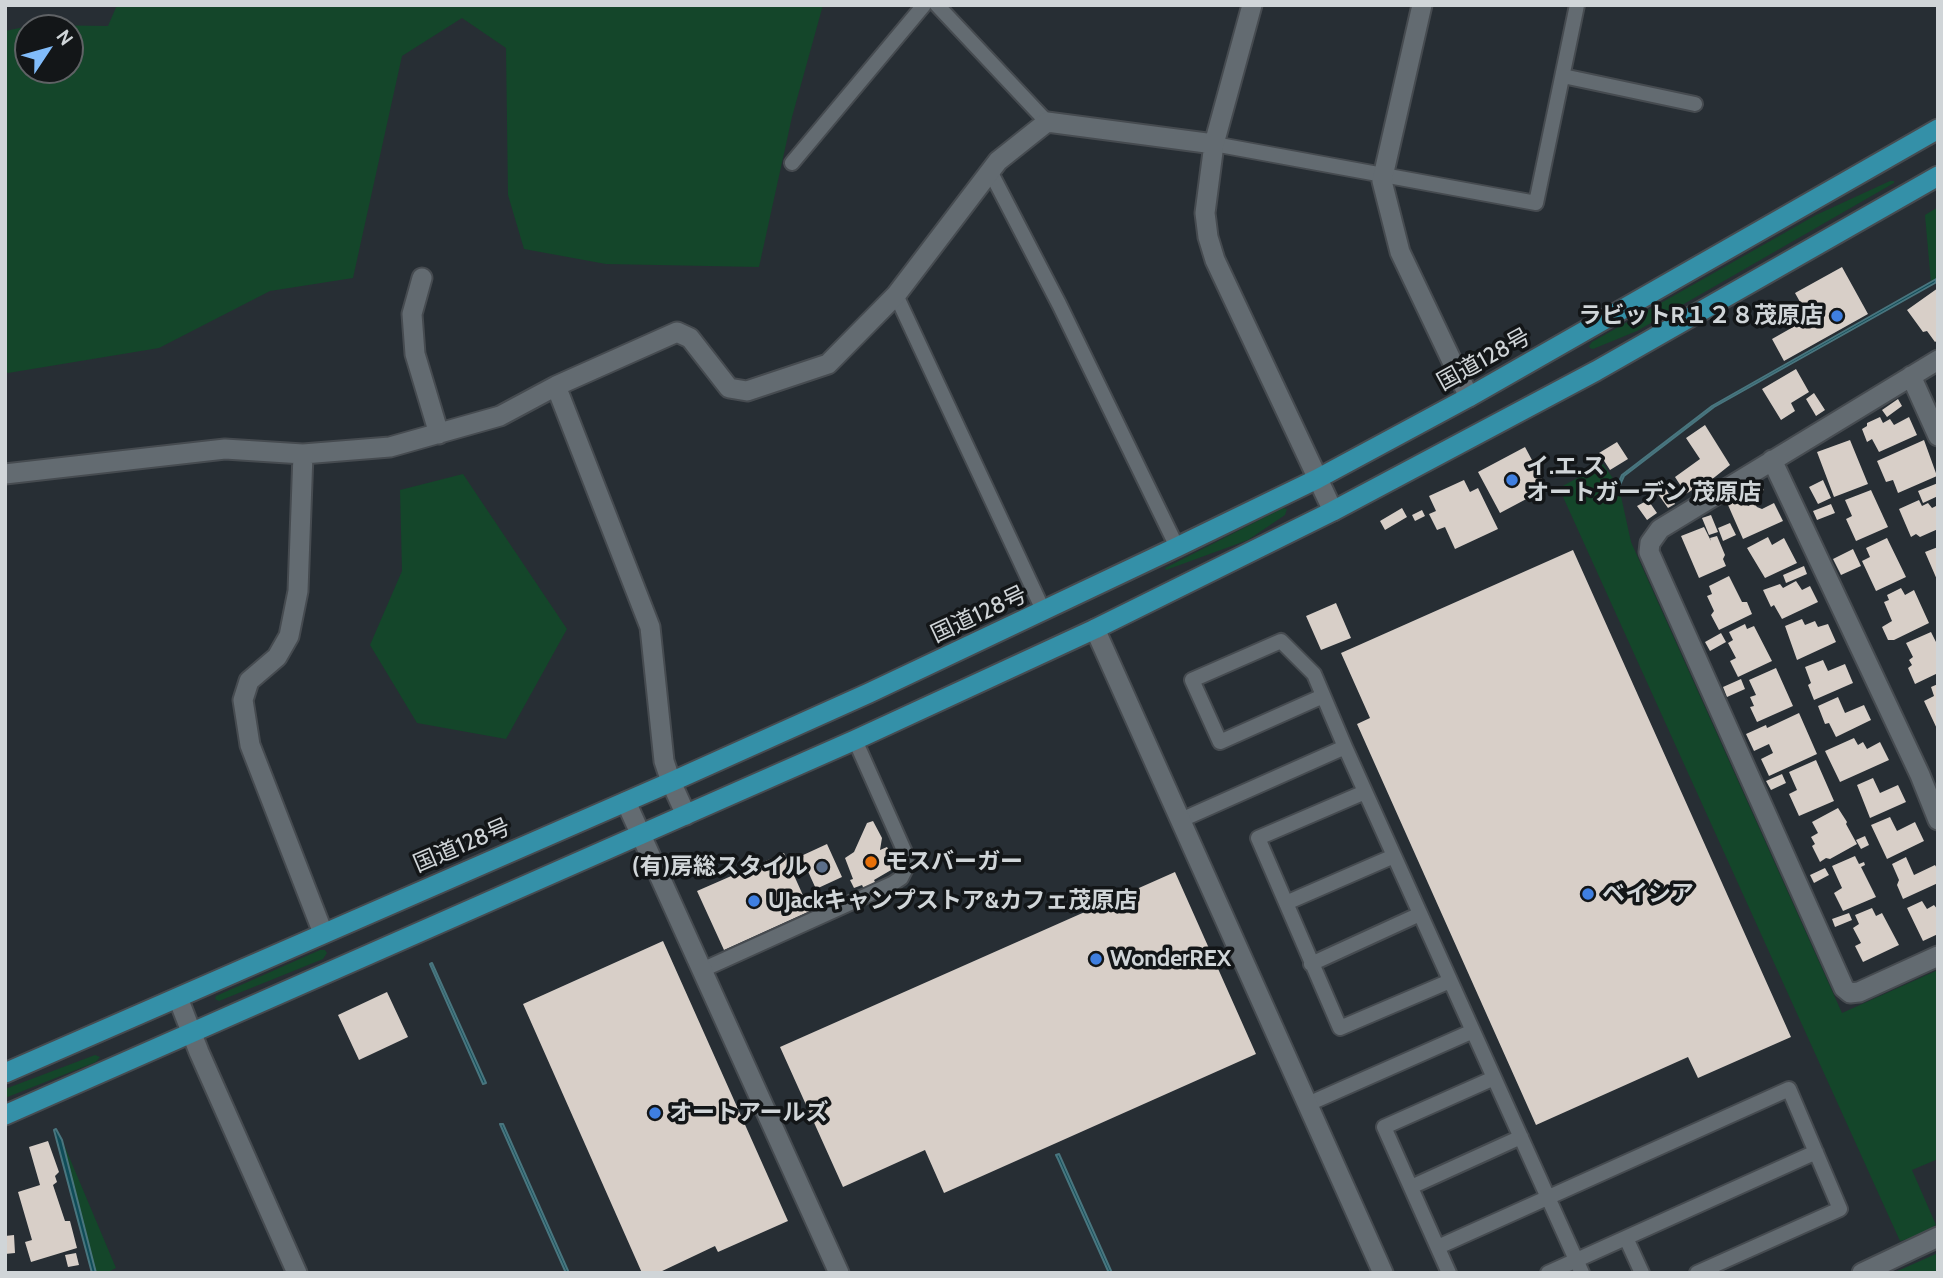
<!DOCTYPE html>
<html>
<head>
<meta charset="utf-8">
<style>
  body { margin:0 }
  #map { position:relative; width:1943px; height:1278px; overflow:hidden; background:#272e34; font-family:Cabin,sans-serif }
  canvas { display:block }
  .frame { position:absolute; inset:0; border:7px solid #d0d5d8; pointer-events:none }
  .north { position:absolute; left:14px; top:14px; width:70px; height:70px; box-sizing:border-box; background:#131618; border:2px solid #5f6265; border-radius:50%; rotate:54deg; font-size:19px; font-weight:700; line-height:28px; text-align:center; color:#d0d5d8 }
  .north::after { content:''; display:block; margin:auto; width:24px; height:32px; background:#81bcfa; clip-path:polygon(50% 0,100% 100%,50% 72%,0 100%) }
</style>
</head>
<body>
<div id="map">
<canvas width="1943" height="1278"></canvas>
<div class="frame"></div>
<div class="north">N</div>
</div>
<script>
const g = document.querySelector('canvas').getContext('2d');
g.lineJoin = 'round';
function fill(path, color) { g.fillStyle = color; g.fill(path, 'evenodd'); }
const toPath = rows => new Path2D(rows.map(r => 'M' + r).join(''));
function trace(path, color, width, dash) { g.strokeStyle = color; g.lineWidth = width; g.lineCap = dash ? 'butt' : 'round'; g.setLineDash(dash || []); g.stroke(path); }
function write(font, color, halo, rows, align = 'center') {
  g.font = font + ' Cabin,"Noto Sans JP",sans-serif'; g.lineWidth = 7; g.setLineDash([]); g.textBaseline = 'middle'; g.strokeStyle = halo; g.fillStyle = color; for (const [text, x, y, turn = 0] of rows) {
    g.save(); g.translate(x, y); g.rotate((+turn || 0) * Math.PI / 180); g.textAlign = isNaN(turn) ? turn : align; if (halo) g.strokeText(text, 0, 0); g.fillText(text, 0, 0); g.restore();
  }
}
fill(toPath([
  [117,5,823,5,792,117,759,267,606,264,524,249,508,195,506,48,462,18,402,56,353,278,270,291,159,348,8,373,5,371,5,31,34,25,108,26],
  [70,28,70,70,28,70,28,28],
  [1890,181,1894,181,1894,183,1637,331,1593,349,1590,348,1589,346,1592,342,1816,215],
  [1938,207,1938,278,1931,283,1925,215],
  [1603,464,1619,487,1631,542,1842,1013,1938,970,1938,1159,1912,1170,1936,1225,1914,1238,1900,1241,1559,488],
  [463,474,567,629,506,739,417,723,370,645,402,571,400,490],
  [1283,508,1287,509,1285,515,1248,540,1166,570,1165,568],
  [320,950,325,950,327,953,323,959,219,1001,215,999,216,996],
  [95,1055,100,1057,96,1062,5,1098,5,1089],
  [62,1140,116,1268,106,1273,96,1273],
  [1938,1253,1938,1271,1893,1273]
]), '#14462a');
const water = toPath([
  [1938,278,1935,283,1714,407,1624,476,1619,487,1617,486,1622,475,1712,406,1938,278],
  [432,963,486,1083,483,1084,430,964,432,963],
  [500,1124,503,1124,569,1273,566,1273,500,1124],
  [56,1129,62,1140,96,1273,92,1273,54,1130,56,1129],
  [1059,1154,1112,1273,1109,1273,1058,1159,1056,1155,1059,1154]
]);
fill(water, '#0f4c58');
trace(water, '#49757e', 2);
fill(toPath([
  [1842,267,1868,314,1784,361,1772,339,1809,318,1795,293],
  [1938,288,1938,340,1935,342,1927,331,1923,332,1907,310],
  [1796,369,1809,392,1791,403,1795,411,1781,420,1762,389],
  [1814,393,1825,410,1816,416,1806,399],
  [1898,399,1902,406,1887,417,1882,410],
  [1880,417,1883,423,1890,419,1894,425,1909,417,1917,435,1879,452,1872,439,1867,442,1862,429,1867,426,1867,423],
  [1705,425,1730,465,1701,488,1698,486,1686,494,1675,477,1700,459,1686,438],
  [1850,440,1868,484,1834,497,1817,452],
  [1924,440,1937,476,1898,493,1893,480,1886,482,1877,461],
  [1617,442,1628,459,1610,470,1599,453],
  [1525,447,1547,488,1500,513,1478,472],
  [1464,480,1470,492,1478,488,1498,529,1455,549,1445,527,1437,530,1429,514,1436,511,1429,496],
  [1823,480,1831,498,1818,504,1809,487],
  [1759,483,1764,490,1748,500,1744,493],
  [1938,483,1938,496,1923,503,1918,491],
  [1666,489,1675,504,1668,508,1658,494],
  [1871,490,1888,527,1856,541,1846,519,1852,516,1845,500],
  [1743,498,1748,506,1754,503,1757,507,1762,509,1774,503,1783,521,1743,539,1728,505],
  [1648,500,1657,513,1647,520,1637,506],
  [1919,500,1922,506,1928,503,1932,508,1938,505,1938,529,1920,537,1916,534,1911,537,1899,509],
  [1831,504,1835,513,1817,520,1813,511],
  [1402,508,1407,517,1385,530,1380,521],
  [1422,510,1425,516,1415,521,1412,515],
  [1711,515,1718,532,1709,535,1702,518],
  [1730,523,1736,535,1723,541,1718,528],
  [1704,527,1711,541,1710,538,1717,536,1725,555,1723,559,1726,566,1699,578,1681,536],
  [1768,537,1772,545,1784,538,1797,563,1765,578,1747,548],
  [1887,538,1906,577,1876,591,1862,561,1870,557,1866,548],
  [1938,547,1938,582,1925,552],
  [1853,549,1861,566,1841,575,1833,559],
  [1573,550,1791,1037,1698,1078,1688,1057,1536,1125,1357,724,1370,718,1341,653],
  [1804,566,1807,574,1786,583,1783,575],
  [1729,576,1742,602,1747,602,1752,614,1719,630,1711,615,1714,611,1707,596,1712,594,1709,586],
  [1796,581,1802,590,1810,586,1818,602,1782,619,1774,605,1771,607,1763,590,1780,584,1783,588],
  [1901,588,1905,595,1914,590,1929,623,1894,640,1888,640,1882,627,1892,621,1884,602,1889,600,1887,595],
  [1336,603,1351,638,1321,650,1306,616],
  [1802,619,1805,625,1815,621,1818,627,1828,624,1836,642,1797,660,1785,626],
  [1745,624,1747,629,1754,626,1772,661,1738,677,1730,661,1736,658,1728,643,1733,640,1729,632],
  [1931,632,1938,646,1938,673,1915,684,1908,668,1912,665,1909,660,1913,657,1906,643],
  [1721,633,1726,642,1710,651,1705,642],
  [1823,660,1828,671,1845,664,1853,683,1814,700,1808,685,1811,683,1805,667],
  [1776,668,1793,706,1757,722,1750,707,1754,706,1750,697,1756,695,1749,680],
  [1741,679,1745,689,1727,697,1723,687],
  [1938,684,1938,731,1924,701,1934,696,1931,687],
  [1838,697,1845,713,1864,705,1871,720,1836,737,1829,723,1825,724,1818,706],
  [1799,713,1817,754,1769,776,1761,759,1773,753,1769,744,1754,751,1746,734,1766,725,1767,728],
  [1854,738,1858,745,1863,742,1867,749,1880,742,1889,760,1840,782,1825,751],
  [1816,760,1834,801,1799,816,1789,794,1797,790,1789,772],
  [1782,774,1786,783,1771,790,1766,781],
  [1873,778,1880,793,1898,785,1906,802,1870,818,1857,785],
  [1838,808,1847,822,1846,824,1857,844,1830,859,1826,858,1820,862,1812,846,1815,844,1811,837,1818,833,1812,822],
  [1890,817,1897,831,1915,822,1924,841,1887,859,1871,825],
  [873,821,882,838,880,850,887,847,898,866,874,880,878,888,867,895,862,885,854,888,850,880,853,879,845,858,854,852,867,823],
  [1865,836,1869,845,1861,849,1856,840],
  [827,844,842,877,816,889,801,856],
  [784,853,810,911,724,950,697,891],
  [1855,856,1859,864,1864,862,1865,865,1861,867,1876,897,1843,911,1834,893,1842,888,1832,866],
  [1906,857,1914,875,1935,865,1938,870,1938,883,1903,899,1897,885,1899,880,1892,864],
  [1825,868,1829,875,1814,883,1810,875],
  [1175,872,1256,1054,944,1193,925,1150,843,1187,780,1047],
  [1922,901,1927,909,1934,905,1938,910,1938,934,1923,941,1907,908],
  [1872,908,1876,916,1882,913,1899,945,1863,962,1855,946,1861,943,1853,928,1859,924,1855,915],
  [1849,913,1852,920,1835,927,1832,919],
  [663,941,788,1221,718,1252,715,1246,658,1273,642,1273,523,1004],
  [387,992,408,1037,359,1060,338,1015],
  [48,1141,59,1172,55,1176,57,1182,53,1185,65,1221,70,1221,77,1248,31,1262,25,1242,32,1240,18,1192,40,1185,29,1147],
  [14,1235,15,1253,5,1254,5,1236],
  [76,1253,79,1265,68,1267,65,1255]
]), '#d8cfc8');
const service = toPath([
  [937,5,1047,122],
  [1563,76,1695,104],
  [1214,144,1536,203,1577,5],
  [792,163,924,5],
  [990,171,1059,304,1177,547],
  [896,295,1044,612],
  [1323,696,1220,742,1192,680,1281,641,1314,674,1345,747,1582,1273],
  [1365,792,1258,838,1340,1028,1450,981],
  [1181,820,1345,747],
  [1286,903,1394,856],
  [1311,964,1420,914],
  [702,970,892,884,901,878,906,868,907,857,855,740],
  [1308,1104,1473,1031],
  [1411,1187,1521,1137],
  [1626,1238,1642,1273],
  [1438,1247,1789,1089,1840,1209,1697,1273],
  [1449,1273,1384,1127,1494,1078],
  [1548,1273,1816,1152]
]);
const minor = toPath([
  [1252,5,1214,144,1205,213,1208,237,1215,260,1333,511],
  [1422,5,1382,181,1400,252,1469,397],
  [422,278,412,314,415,354,439,434],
  [1938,360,1660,529,1650,543,1649,552,1844,988,1850,993,1859,992,1938,956],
  [1911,376,1938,436],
  [556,386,650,627,664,761,671,782,686,815],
  [303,454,298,591,289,636,277,657,249,681,243,700,250,745,323,933],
  [1772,460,1920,775,1938,820],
  [5,474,225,449,303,454,390,447,500,416,556,386,677,332,690,338,729,388,747,391,828,364,896,295,998,161,1047,122,1214,144],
  [1095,629,1383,1273],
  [626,802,839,1273],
  [178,998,199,1052,297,1273],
  [1862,1273,1938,1237]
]);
const trunk = toPath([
  [5,1073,671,782,869,693,1177,547,1317,479,1469,397,1938,129],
  [5,1115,855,740,1095,629,1333,511,1596,371,1938,176]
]);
trace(service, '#464b50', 18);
trace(minor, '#464b50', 23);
trace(trunk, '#464b50', 23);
trace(service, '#636b71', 14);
trace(minor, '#636b71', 19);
trace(trunk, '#3490a8', 19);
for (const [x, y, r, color] of [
  [1837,316,7,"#3f7fe0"],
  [1512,480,7,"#3f7fe0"],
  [871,862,7,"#e8710a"],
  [822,867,7,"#5c6f8a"],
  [1588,894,7,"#3f7fe0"],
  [754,901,7,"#3f7fe0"],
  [1096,959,7,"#3f7fe0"],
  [655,1113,7,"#3f7fe0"]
]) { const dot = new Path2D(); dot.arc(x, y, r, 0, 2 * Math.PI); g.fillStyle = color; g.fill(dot); trace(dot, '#131618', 2.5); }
write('bold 23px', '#d0d5d8', '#131618', [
  ["ラビットR１２８茂原店",1823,316,"right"],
  ["イ.エ.ス",1526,467],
  ["オートガーデン 茂原店",1526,493],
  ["モスバーガー",885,862],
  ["(有)房総スタイル",808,867,"right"],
  ["ベイシア",1602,894],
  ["UJackキャンプストア&カフェ茂原店",768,901],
  ["WonderREX",1110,959],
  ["オートアールズ",669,1113]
], 'left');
write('23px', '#d0d5d8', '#131618', [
  ["国道128号",1484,360,-29],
  ["国道128号",979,615,-25],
  ["国道128号",462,846,-23]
]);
</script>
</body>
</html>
